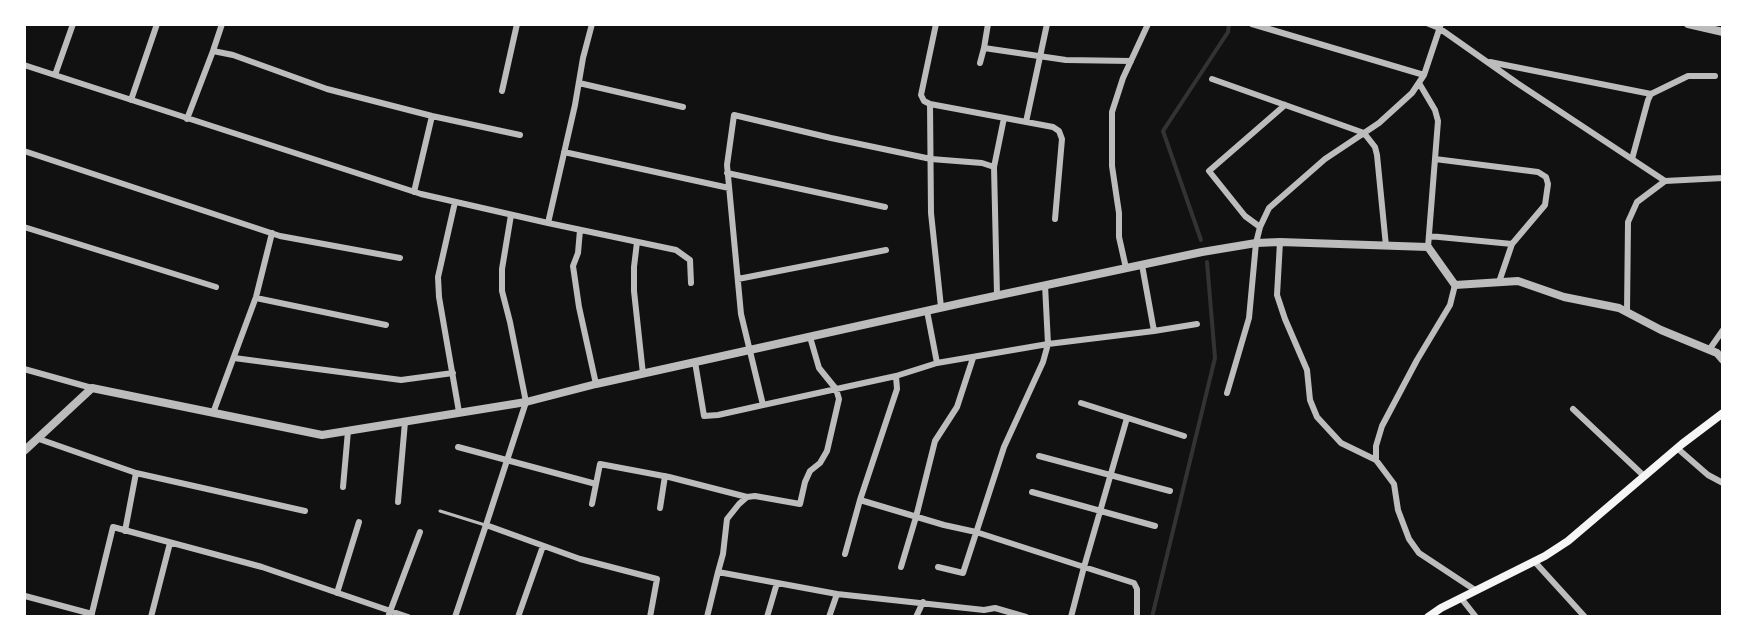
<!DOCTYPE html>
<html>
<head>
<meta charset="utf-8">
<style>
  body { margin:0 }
  #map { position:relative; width:1747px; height:641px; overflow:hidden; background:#111; font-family:Jost,sans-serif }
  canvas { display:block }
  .frame { position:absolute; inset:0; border:26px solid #fff; pointer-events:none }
</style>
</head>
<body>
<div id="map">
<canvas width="1747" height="641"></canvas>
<div class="frame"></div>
</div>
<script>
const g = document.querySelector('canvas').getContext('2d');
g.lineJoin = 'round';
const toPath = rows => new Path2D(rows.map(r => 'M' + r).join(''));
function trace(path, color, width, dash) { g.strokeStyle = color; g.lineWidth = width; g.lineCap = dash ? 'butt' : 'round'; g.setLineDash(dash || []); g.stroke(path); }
trace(toPath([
  [1201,240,1163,131,1228,32,1229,24],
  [1152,617,1215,358,1207,262]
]), '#333', 4);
trace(toPath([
  [440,511,485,525]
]), '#bcbcbc', 3);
trace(toPath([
  [936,24,921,95,924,101,930,104,1053,127,1059,131,1062,139,1055,219],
  [1252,24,1424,75],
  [1429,24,1439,28,1517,83,1665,181],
  [984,48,988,24],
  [213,51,222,24],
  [1490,62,1651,94],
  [980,63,984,48,1066,60,1131,61],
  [24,65,421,194,548,223,575,105,583,58,592,24],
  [55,75,73,24],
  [1212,79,1364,133,1375,147,1377,155,1386,246],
  [579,83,683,107],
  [1419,83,1435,110,1438,121,1428,247],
  [502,91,517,24],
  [131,100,157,24],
  [930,104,931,213,941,307],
  [187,119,213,51,233,55,327,89,432,116,520,135],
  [1026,122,1047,24],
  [24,151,280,236,400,258],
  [564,152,729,188],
  [1435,159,1538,172,1546,177,1548,184,1545,205,1512,244,1499,282],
  [1632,159,1648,100,1651,94,1688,76,1715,76],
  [994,167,1004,118],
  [727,173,885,207],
  [414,192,432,116],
  [455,202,438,277,439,297,459,412],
  [548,223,676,250,690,260,691,283],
  [24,227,216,287],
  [1260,227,1245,216,1209,171,1285,105],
  [580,230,578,253,573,266,579,307,596,384],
  [1429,236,1512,244],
  [637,242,634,267,634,291,643,374],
  [1280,242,1277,295,1285,319,1307,370,1310,400,1317,417,1341,443,1376,460],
  [1142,265,1154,331,1197,324],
  [1126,268,1119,237,1119,213,1112,166,1112,112,1123,78,1148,24],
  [738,279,886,250],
  [1455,285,1450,305,1417,360,1382,426,1376,446,1376,460,1394,484,1398,510,1409,539,1419,553,1475,590],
  [256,298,386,325],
  [927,311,937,363,896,376,897,389,860,500,944,525,976,532,1084,567,1127,418],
  [1627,312,1628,222,1637,202,1665,181,1723,178],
  [1709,350,1723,330],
  [234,358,401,380,453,373],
  [695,362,704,416,718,415,763,405,741,314,727,165,734,115,831,138,931,159,982,163,994,167,997,295],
  [937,363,1048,344,1154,331],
  [24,369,92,388],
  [1227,393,1249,318,1256,243,1260,227,1269,208,1325,159,1379,123,1412,93,1424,75,1441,24],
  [1081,403,1184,436],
  [763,405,896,376],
  [1573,409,1644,476],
  [213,413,256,297,272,233],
  [39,439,136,473,125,531],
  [458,447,596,484],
  [1677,448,1708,475,1723,483],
  [1039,456,1170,491],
  [136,473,305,511],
  [343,487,348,431],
  [1032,492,1155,526],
  [398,502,405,422],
  [592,504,600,464,669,477,747,497],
  [660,508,665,476],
  [486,525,526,402,510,322,502,291,502,269,511,215],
  [845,554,860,500],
  [1534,561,1585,617],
  [901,567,916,517,935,441,957,407,973,358],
  [938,567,963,573,1004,447,1043,362,1048,344,1045,285],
  [718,572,723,554,727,519,739,504,747,497,755,496,800,504,805,482,810,471,820,463,827,451,839,399,836,389,819,368,810,337],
  [337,593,359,522],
  [25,596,92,614],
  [1461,598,1476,617],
  [91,617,113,527,262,567,408,617],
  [151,617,170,543],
  [388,617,420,532],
  [455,617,486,525,580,559,657,579,650,617],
  [518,617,543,546],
  [707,617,718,572,837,594],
  [767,617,777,583],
  [829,617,837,594,984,610,995,608,1026,617],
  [916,617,923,602],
  [1071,617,1084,567,1134,583,1137,589,1137,617]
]), '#bcbcbc', 6);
trace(toPath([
  [1688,24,1723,32],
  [24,451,92,388,322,435,526,402,596,384,962,303,1202,252,1256,243,1280,242,1428,247,1455,285,1518,281,1564,297,1619,308,1661,330,1717,353,1723,360]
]), '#bcbcbc', 8);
trace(toPath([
  [1428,617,1441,608,1545,556,1568,541,1682,444,1723,413]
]), '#f5f5f5', 8);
</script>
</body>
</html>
